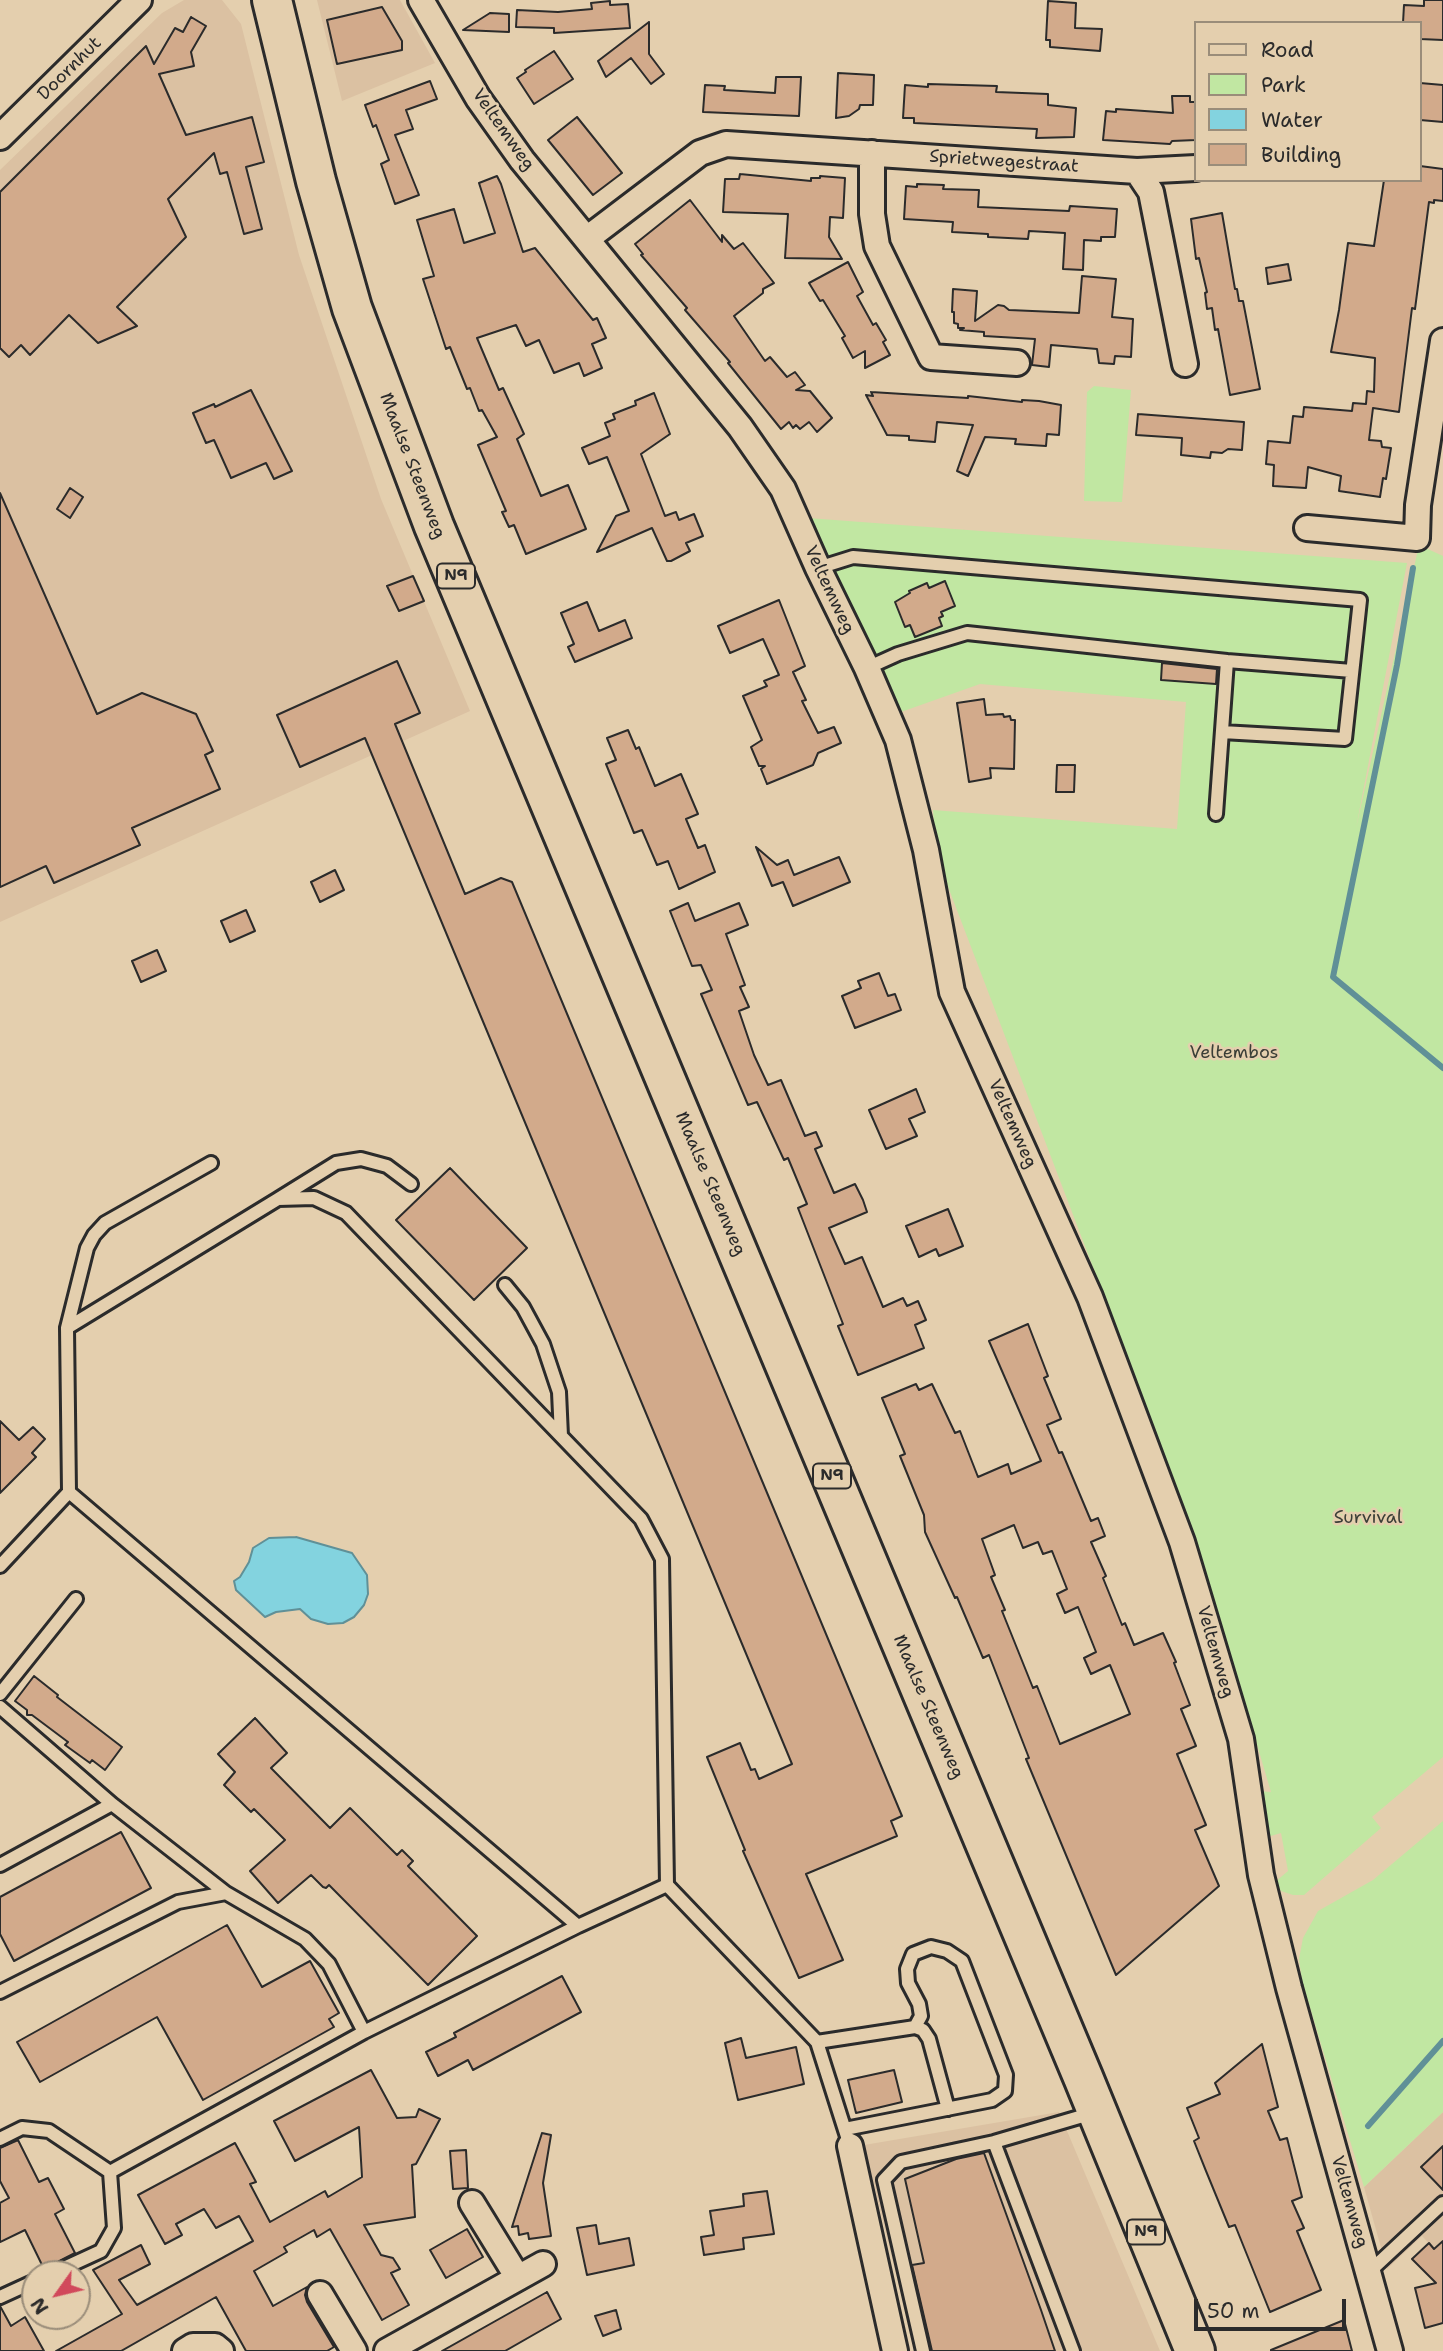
<!DOCTYPE html>
<html>
<head>
<meta charset="utf-8">
<style>
  body { margin:0 }
  #map { position:relative; width:1443px; height:2351px; overflow:hidden; background:#e4cfae; font-family:"Shantell Sans",sans-serif }
  canvas { display:block }
  .legend { position:absolute; left:1194px; top:21px; width:228px; height:161px; box-sizing:border-box; background:#e4cfae; border:2px solid #9a8d7a; margin:0; padding:9px 12px; list-style:none; font-size:21px; color:#2b2b2b }
  .legend li { display:flex; align-items:center; gap:14px; height:35px }
  .legend b { width:35px; border:2px solid #9a8d7a }
  .north { position:absolute; left:21px; top:2260px; width:70px; height:70px; box-sizing:border-box; background:#e4cfae; border:2px solid #9a8d7a; border-radius:50%; rotate:236deg; font-size:19px; font-weight:700; line-height:28px; text-align:center; color:#2b2b2b }
  .north::after { content:''; display:block; margin:auto; width:24px; height:32px; background:#d1495b; clip-path:polygon(50% 0,100% 100%,50% 72%,0 100%) }
  .scale { position:absolute; left:1194px; top:2299px; width:152px; height:32px; box-sizing:border-box; border:4px solid #2b2b2b; border-top:0; padding-left:9px; font-size:21px; line-height:24px; white-space:nowrap; color:#2b2b2b; -webkit-text-stroke:5px #e4cfae; paint-order:stroke }
</style>
</head>
<body>
<div id="map">
<canvas width="1443" height="2351"></canvas>
<ul class="legend">
<li><b style="height:9px;background:#e4cfae"></b>Road</li>
<li><b style="height:19px;background:#c1e7a2"></b>Park</li>
<li><b style="height:19px;background:#83d3df"></b>Water</li>
<li><b style="height:19px;background:#d2aa8b"></b>Building</li>
</ul>
<div class="north">N</div>
<div class="scale">50 m</div>
</div>
<script>
const g = document.querySelector('canvas').getContext('2d');
g.lineJoin = 'round';
function fill(path, color) { g.fillStyle = color; g.fill(path, 'evenodd'); }
const toPath = rows => new Path2D(rows.map(r => 'M' + r).join(''));
function trace(path, color, width, dash) { g.strokeStyle = color; g.lineWidth = width; g.lineCap = dash ? 'butt' : 'round'; g.setLineDash(dash || []); g.stroke(path); }
function write(font, color, halo, rows, align = 'center') {
  g.font = font + ' "Shantell Sans",sans-serif'; g.lineWidth = 5; g.setLineDash([]); g.textBaseline = 'middle'; g.strokeStyle = halo; g.fillStyle = color; for (const [text, x, y, turn = 0] of rows) {
    g.save(); g.translate(x, y); g.rotate((+turn || 0) * Math.PI / 180); g.textAlign = isNaN(turn) ? turn : align; if (halo) g.strokeText(text, 0, 0); g.fillText(text, 0, 0); g.restore();
  }
}
fill(toPath([
  [184,0,222,0,241,24,299,255,381,499,470,711,0,922,0,170,162,13],
  [317,0,400,0,435,63,342,101],
  [1059,2112,1160,2351,915,2351,864,2145],
  [1443,2112,1443,2258,1422,2236,1387,2269,1364,2187]
]), '#dbc1a2');
fill(toPath([
  [1094,386,1131,390,1122,502,1084,501,1087,392],
  [808,518,1407,563,1356,828,1419,545,1443,556,1443,1757,1372,1817,1381,1828,1304,1895,1293,1895,1281,1891,1275,1882,1288,1871,1281,1833,1267,1837,1258,1791,1271,1792,1195,1535,936,855,933,810,1177,829,1186,702,980,684,901,712],
  [1443,1821,1443,2112,1364,2187,1302,1981,1299,1959,1303,1938,1318,1911,1373,1880]
]), '#c1e7a2');
const water = toPath([
  [296,1537,352,1553,367,1575,368,1594,364,1605,354,1617,343,1623,328,1624,311,1619,300,1609,276,1612,265,1617,236,1590,234,1581,240,1577,249,1562,253,1548,269,1538,296,1537]
]);
fill(water, '#83d3df');
trace(water, '#609097', 2);
trace(toPath([
  [1413,568,1397,665,1333,977,1443,1068],
  [1368,2126,1443,2041]
]), '#609097', 6);
const building = toPath([
  [1424,0,1443,0,1443,40,1420,39,1420,23,1403,23,1404,5,1424,6,1424,0],
  [610,1,610,5,628,4,630,28,554,33,554,28,516,27,517,10,558,12,592,9,591,3,610,1],
  [1048,1,1076,3,1075,28,1102,29,1100,51,1050,47,1050,40,1046,40,1048,1],
  [382,7,402,41,402,50,337,64,327,20,382,7],
  [490,13,509,14,509,32,463,30,490,13],
  [191,17,206,26,191,52,194,66,159,74,186,135,252,117,264,162,246,167,262,229,244,234,227,172,220,174,214,153,168,199,186,237,117,307,137,326,98,343,69,315,30,355,21,345,9,357,0,348,0,192,146,46,154,64,175,28,183,32,191,17],
  [649,22,649,54,664,74,651,84,631,58,606,77,598,61,649,22],
  [554,51,573,79,534,104,517,78,526,72,525,70,554,51],
  [838,73,874,75,873,105,860,105,859,109,849,116,836,118,838,73],
  [776,77,801,77,799,116,703,112,705,85,725,86,724,90,775,93,776,77],
  [430,81,437,99,406,110,413,129,395,135,419,195,395,204,381,164,389,160,376,125,373,127,365,105,430,81],
  [1420,83,1443,85,1443,122,1420,120,1420,83],
  [928,84,997,86,996,92,1048,94,1048,105,1076,108,1074,137,1036,138,1037,129,914,123,914,118,903,118,905,85,928,87,928,84],
  [1172,96,1190,96,1190,102,1196,102,1196,140,1172,141,1170,144,1103,140,1106,111,1116,112,1116,109,1173,113,1172,96],
  [577,117,622,173,593,195,548,140,577,117],
  [1420,166,1443,169,1443,201,1434,200,1434,203,1429,202,1415,309,1412,308,1399,412,1373,408,1369,440,1381,441,1382,447,1391,448,1386,479,1383,478,1380,497,1339,491,1341,476,1308,467,1306,488,1273,486,1274,465,1266,464,1268,441,1290,443,1293,416,1303,417,1304,407,1352,411,1353,403,1366,404,1367,391,1374,392,1375,358,1331,352,1339,310,1348,243,1374,246,1384,180,1420,180,1420,166],
  [740,174,811,181,811,178,820,178,820,176,845,178,843,218,830,217,829,237,842,259,785,258,788,214,723,212,725,179,739,179,740,174],
  [497,176,501,184,523,252,535,248,593,320,597,318,606,338,592,344,602,368,584,376,579,363,554,373,539,340,526,346,516,325,477,338,499,390,503,388,524,434,517,439,541,496,568,485,586,529,526,554,514,525,509,527,502,512,506,511,478,445,497,437,482,410,479,411,470,388,467,389,450,347,446,349,423,279,434,276,417,220,454,209,464,243,495,233,479,183,497,176],
  [917,184,944,185,943,189,979,190,978,207,1069,211,1070,206,1117,209,1115,237,1101,237,1101,241,1084,240,1083,270,1063,269,1065,233,1029,231,1028,239,988,237,988,234,952,232,953,222,904,219,906,186,917,187,917,184],
  [690,200,722,242,722,235,734,249,743,243,774,283,763,289,763,293,734,316,765,361,770,357,787,377,795,372,805,385,796,390,810,391,832,418,817,432,809,422,800,429,796,425,793,428,789,422,781,429,728,363,730,362,685,310,687,308,641,255,643,254,635,244,690,200],
  [1222,213,1235,289,1237,289,1239,301,1243,301,1260,389,1230,395,1218,329,1215,330,1212,308,1207,309,1205,293,1207,292,1199,258,1196,259,1191,219,1222,213],
  [848,262,863,292,857,296,873,325,876,323,886,340,883,342,890,355,865,368,865,351,853,358,842,338,845,336,823,300,820,301,809,283,848,262],
  [1288,264,1291,280,1268,284,1266,268,1288,264],
  [1082,276,1116,279,1112,317,1133,319,1131,357,1115,356,1114,364,1099,363,1097,349,1051,345,1049,367,1032,365,1035,339,984,336,984,332,960,330,964,328,958,328,958,324,954,323,954,312,952,312,953,289,977,291,975,321,998,305,1004,306,1009,310,1079,313,1082,276],
  [251,390,292,471,274,479,266,463,231,478,214,440,206,443,193,413,214,404,215,407,251,390],
  [871,392,968,398,968,396,1022,402,1022,400,1039,401,1061,405,1059,435,1047,434,1046,446,1015,444,1016,439,985,437,968,476,957,471,973,425,937,422,935,442,909,440,909,436,887,435,866,395,873,396,871,392],
  [654,393,670,434,641,454,665,516,676,512,679,520,694,514,703,536,686,543,690,551,671,561,667,561,652,528,597,552,616,516,629,511,607,457,589,464,582,448,610,436,605,423,615,419,613,414,636,405,635,401,654,393],
  [1138,414,1244,422,1242,450,1228,449,1222,453,1211,452,1210,458,1181,455,1182,438,1136,435,1138,414],
  [70,488,83,497,70,518,57,509,70,488],
  [0,493,97,714,142,693,196,714,213,751,205,755,220,789,132,828,140,845,54,883,46,866,0,887,0,493],
  [413,576,424,601,399,611,387,586,413,576],
  [945,581,955,606,941,612,943,616,939,618,942,626,915,637,910,625,905,627,895,602,910,593,909,591,927,583,929,588,945,581],
  [779,600,805,666,793,672,806,700,802,701,818,733,834,727,841,743,818,753,813,765,767,784,761,769,765,766,759,766,751,747,762,740,743,696,767,686,764,681,779,675,763,639,730,653,718,626,779,600],
  [587,602,599,631,625,620,632,638,575,662,568,647,574,644,561,613,587,602],
  [397,661,420,713,395,724,465,894,501,878,512,882,902,1816,891,1821,897,1836,806,1874,843,1960,799,1978,743,1851,745,1850,707,1757,740,1743,751,1770,755,1769,759,1779,792,1764,365,738,300,767,277,715,397,661],
  [1162,663,1217,669,1216,684,1161,680,1162,663],
  [984,699,986,715,1003,714,1004,717,1010,716,1011,720,1015,720,1014,769,990,768,991,778,969,782,957,703,984,699],
  [628,730,636,749,639,747,655,786,681,774,698,814,686,819,698,848,705,845,715,872,679,889,668,861,657,865,642,830,634,833,606,764,616,760,607,738,628,730],
  [1057,765,1075,765,1074,792,1056,792,1057,765],
  [756,847,777,865,788,860,794,875,839,857,850,882,793,906,783,882,772,886,756,847],
  [335,870,344,890,320,902,311,882,335,870],
  [688,903,695,921,739,903,748,925,726,934,745,985,740,987,749,1007,739,1011,754,1055,768,1085,781,1080,805,1136,816,1132,822,1146,815,1149,834,1193,855,1184,863,1200,867,1212,829,1228,845,1264,862,1257,883,1307,903,1298,907,1306,918,1301,926,1320,915,1325,924,1348,858,1375,838,1326,843,1324,798,1208,807,1204,788,1158,784,1160,757,1102,748,1105,701,994,712,990,701,965,692,966,670,911,688,903],
  [246,910,255,931,230,942,221,921,246,910],
  [157,950,166,971,141,982,132,961,157,950],
  [879,973,888,996,895,994,901,1010,855,1028,842,996,861,988,858,981,879,973],
  [916,1089,925,1112,909,1119,917,1136,886,1149,869,1110,916,1089],
  [450,1168,527,1248,474,1300,396,1220,450,1168],
  [948,1209,963,1246,939,1256,936,1249,919,1257,906,1226,948,1209],
  [1028,1324,1048,1376,1044,1378,1061,1419,1047,1425,1059,1453,1062,1452,1091,1521,1098,1518,1105,1536,1091,1542,1106,1576,1103,1578,1122,1625,1125,1623,1134,1645,1163,1633,1176,1662,1174,1663,1190,1705,1181,1709,1196,1746,1177,1754,1206,1825,1195,1830,1219,1886,1116,1975,1026,1759,1029,1758,989,1655,983,1658,957,1597,955,1598,925,1532,924,1515,900,1456,905,1454,882,1398,916,1384,919,1390,932,1384,955,1433,960,1431,978,1477,1008,1464,1011,1474,1041,1461,989,1341,1028,1324],
  [1014,1525,1023,1548,1038,1542,1043,1554,1052,1551,1067,1589,1057,1594,1065,1613,1078,1607,1096,1652,1084,1658,1091,1674,1110,1665,1130,1714,1060,1744,1037,1686,1033,1688,1002,1611,1005,1610,991,1577,995,1575,982,1539,1014,1525],
  [0,1421,19,1440,33,1427,45,1439,32,1453,36,1457,0,1493,0,1421],
  [34,1676,58,1695,57,1697,122,1747,105,1770,92,1760,90,1763,65,1745,68,1742,32,1715,27,1715,27,1710,15,1701,34,1676],
  [255,1718,287,1753,271,1768,330,1828,350,1808,397,1855,402,1850,413,1861,408,1866,477,1936,428,1985,329,1885,326,1888,323,1887,311,1875,278,1903,250,1871,285,1840,254,1809,251,1812,224,1785,235,1772,218,1754,255,1718],
  [121,1832,151,1888,14,1961,0,1934,0,1897,121,1832],
  [227,1925,262,1987,310,1961,339,2013,329,2019,334,2027,203,2100,157,2017,40,2082,17,2042,227,1925],
  [562,1976,581,2012,473,2070,468,2060,438,2076,426,2052,456,2037,454,2033,562,1976],
  [741,2038,746,2058,796,2047,804,2084,738,2100,725,2043,741,2038],
  [1262,2044,1278,2107,1268,2111,1280,2140,1287,2138,1302,2197,1292,2201,1304,2228,1297,2231,1321,2290,1270,2312,1235,2225,1229,2227,1206,2171,1194,2141,1199,2138,1187,2108,1220,2094,1215,2083,1262,2044],
  [371,2070,397,2118,416,2117,419,2109,440,2119,416,2164,412,2165,415,2217,364,2225,381,2255,393,2258,400,2269,391,2273,409,2305,382,2320,330,2229,317,2237,314,2230,284,2247,287,2252,254,2271,273,2306,307,2287,305,2295,307,2302,334,2347,327,2351,246,2351,216,2297,121,2351,56,2351,122,2314,93,2270,141,2245,150,2264,119,2280,137,2305,253,2241,239,2216,216,2228,204,2209,176,2224,182,2235,165,2244,138,2195,235,2143,256,2182,250,2184,270,2222,325,2191,328,2197,362,2177,359,2127,295,2161,274,2121,371,2070],
  [894,2070,902,2102,856,2113,848,2080,894,2070],
  [542,2133,551,2135,543,2183,551,2236,529,2239,528,2233,519,2235,518,2226,512,2227,542,2133],
  [18,2140,39,2182,48,2178,64,2209,55,2214,75,2253,44,2269,25,2230,0,2242,0,2203,9,2198,0,2181,0,2148,18,2140],
  [1443,2146,1443,2190,1421,2167,1443,2146],
  [466,2150,468,2188,453,2189,450,2151,466,2150],
  [984,2153,1041,2310,1055,2351,932,2351,912,2265,924,2263,905,2179,956,2159,984,2153],
  [767,2191,774,2234,743,2238,744,2249,704,2255,701,2237,714,2235,710,2211,744,2206,743,2194,767,2191],
  [596,2225,599,2244,629,2238,634,2265,587,2275,577,2228,596,2225],
  [467,2229,483,2257,446,2278,430,2250,467,2229],
  [1443,2241,1443,2323,1425,2328,1415,2288,1436,2283,1412,2259,1429,2243,1434,2249,1443,2241],
  [547,2292,561,2319,505,2351,442,2351,547,2292],
  [0,2306,11,2326,25,2317,44,2351,0,2351,0,2306],
  [616,2310,621,2329,603,2336,595,2316,616,2310],
  [1344,2320,1352,2351,1271,2351,1271,2350,1344,2320]
]);
fill(building, '#d2aa8b');
trace(building, '#2b2b2b', 2);
const lane = toPath([
  [818,568,853,557,1360,600,1345,739,1222,732],
  [1227,661,1352,671],
  [867,668,898,654,967,633,1227,661,1216,814],
  [278,1199,336,1163,361,1159,387,1166,411,1184],
  [505,1285,523,1307,543,1344,559,1392,561,1436],
  [67,1328,87,1248,94,1235,105,1223,211,1163],
  [0,1566,69,1492],
  [0,1694,76,1599],
  [0,1707,112,1804],
  [0,1865,112,1804,226,1893],
  [578,1926,69,1492,67,1328,278,1199,314,1198,346,1213,641,1519,662,1559,667,1885],
  [0,1992,178,1902,226,1893,305,1939,329,1964,364,2032],
  [817,2042,915,2027,923,2030,929,2039,948,2109],
  [845,2129,992,2100,1005,2091,1006,2075,962,1961,947,1951,931,1947,913,1954,907,1969,908,1983,919,2004,921,2016,915,2027],
  [0,2139,22,2128,49,2131,110,2172,364,2032,578,1926,667,1885,817,2042,850,2146],
  [994,2142,1073,2351],
  [1369,2272,1443,2203],
  [51,2274,101,2251,114,2228,110,2172],
  [0,2297,35,2281],
  [923,2351,884,2180,901,2162,994,2142,1093,2113]
]);
const street = toPath([
  [421,0,478,98,522,160,740,427,783,489,818,568,867,668,898,740,926,850,952,992,1090,1297,1182,1542,1241,1739,1261,1875,1289,1988,1390,2351],
  [0,137,139,0],
  [872,153,872,214,877,246,931,357,1017,363],
  [1137,171,1196,168],
  [588,238,700,153,726,144,1137,171,1151,192,1185,364],
  [1307,528,1417,538,1418,505,1443,341],
  [850,2146,895,2351],
  [472,2203,518,2278],
  [320,2294,354,2351],
  [185,2351,193,2346,215,2346,221,2351],
  [387,2351,543,2264]
]);
const primary = toPath([
  [272,0,316,181,352,308,434,526,1083,2077,1195,2351]
]);
trace(lane, '#2b2b2b', 18);
trace(street, '#2b2b2b', 30);
trace(primary, '#2b2b2b', 44);
trace(lane, '#e4cfae', 12);
trace(street, '#e4cfae', 24);
trace(primary, '#e4cfae', 38);
for (const [x, y, w] of [
  [456,576,38],
  [832,1476,38],
  [1146,2232,38]
]) { const box = new Path2D(); box.roundRect(x - w / 2, y - 12.5, w, 25, 5); g.fillStyle = '#e4cfae'; g.fill(box); trace(box, '#2b2b2b', 2); }
write('bold 16px', '#2b2b2b', null, [
  ["N9",456,576],
  ["N9",832,1476],
  ["N9",1146,2232]
]);
write('18px', '#2b2b2b', '#e4cfae', [
  ["Doornhut",70,69,-45],
  ["Veltemweg",503,130,55],
  ["Sprietwegestraat",1004,162,4],
  ["Maalse Steenweg",412,466,69],
  ["Veltemweg",829,590,65],
  ["Veltemweg",1012,1124,66],
  ["Maalse Steenweg",710,1184,67],
  ["Veltemweg",1215,1652,74],
  ["Maalse Steenweg",928,1707,67],
  ["Veltemweg",1349,2202,74]
]);
write('18px', '#3a3e37', '#e4cfae', [
  ["Veltembos",1234,1053],
  ["Survival",1368,1518]
]);
</script>
</body>
</html>
